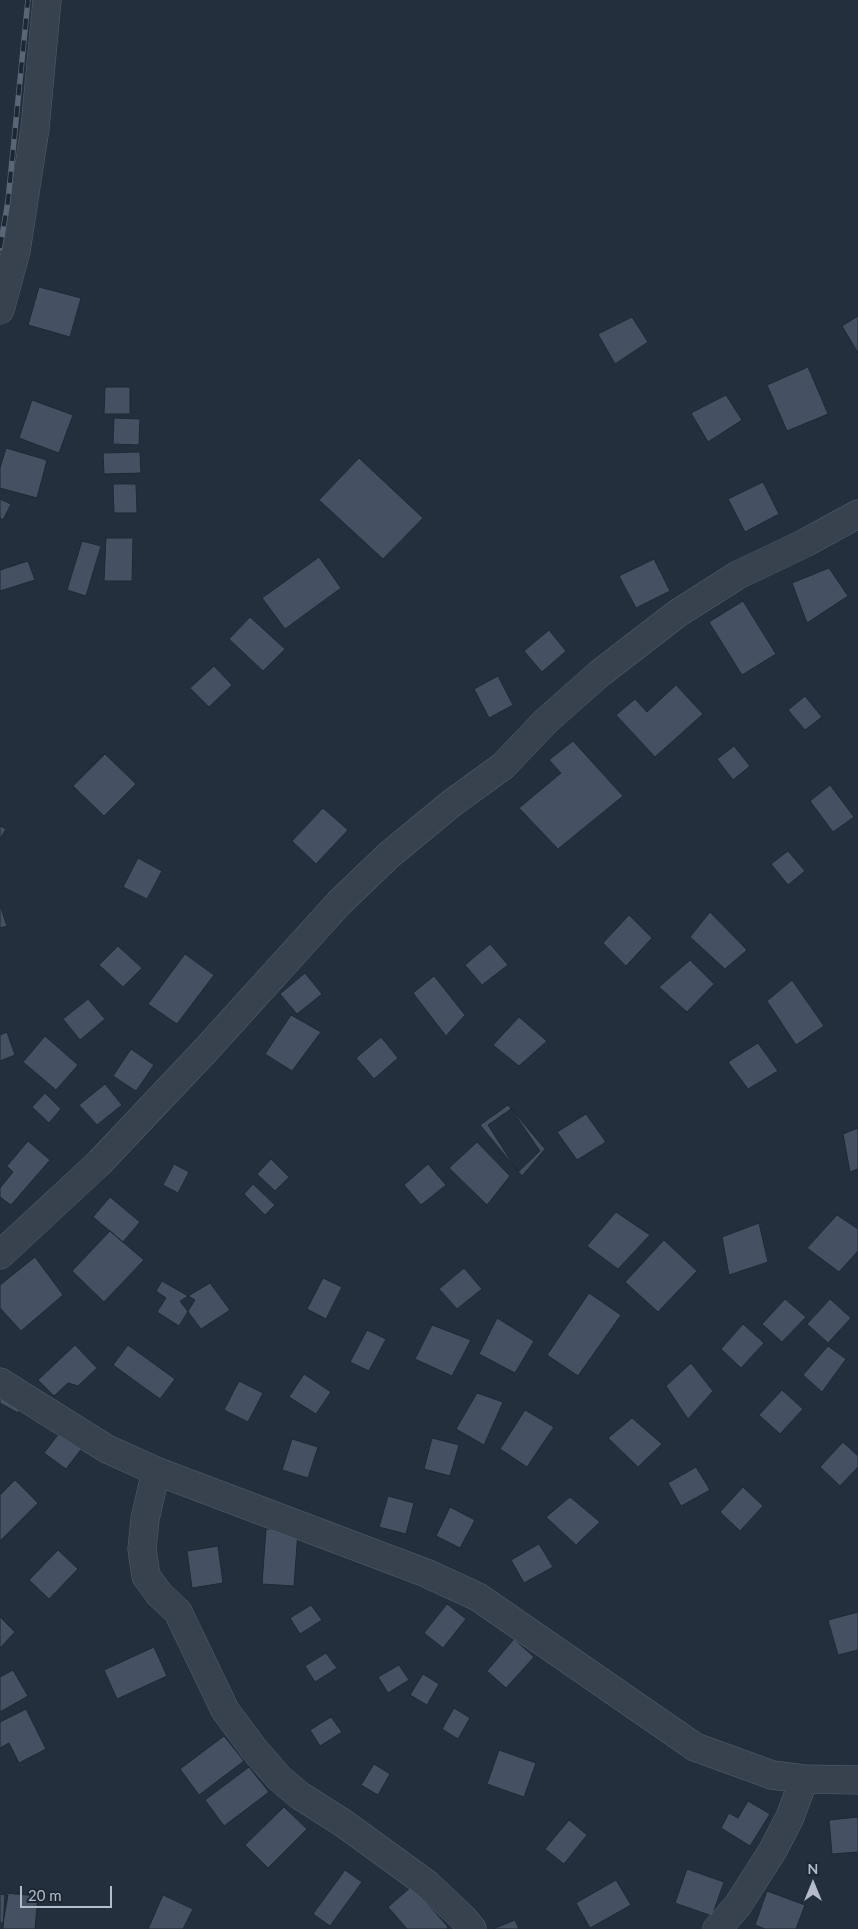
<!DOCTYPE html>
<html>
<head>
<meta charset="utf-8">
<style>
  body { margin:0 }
  #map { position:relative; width:858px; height:1929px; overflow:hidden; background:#242f3e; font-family:Lato,sans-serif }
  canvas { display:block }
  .north { position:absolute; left:788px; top:1859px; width:50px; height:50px; -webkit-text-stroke:4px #1d2633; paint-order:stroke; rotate:0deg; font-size:14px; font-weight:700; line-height:20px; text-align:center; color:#b4bcc9 }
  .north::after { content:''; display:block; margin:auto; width:18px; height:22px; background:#b4bcc9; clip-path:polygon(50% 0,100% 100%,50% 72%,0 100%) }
  .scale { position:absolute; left:20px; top:1886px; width:92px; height:22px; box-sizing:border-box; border:2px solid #b4bcc9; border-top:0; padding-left:6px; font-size:15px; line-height:18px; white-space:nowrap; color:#b4bcc9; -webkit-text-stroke:4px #1d2633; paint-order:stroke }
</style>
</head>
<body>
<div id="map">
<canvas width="858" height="1929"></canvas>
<div class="north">N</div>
<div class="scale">20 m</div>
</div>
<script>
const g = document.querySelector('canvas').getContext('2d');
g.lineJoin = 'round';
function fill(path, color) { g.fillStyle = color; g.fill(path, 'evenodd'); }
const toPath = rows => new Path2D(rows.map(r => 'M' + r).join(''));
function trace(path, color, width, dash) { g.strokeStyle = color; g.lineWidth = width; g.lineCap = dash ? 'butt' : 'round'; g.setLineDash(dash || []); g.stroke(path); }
const building = toPath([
  [39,287,81,298,70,337,28,325,39,287],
  [858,316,858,353,842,326,858,316],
  [632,317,648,342,615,364,598,334,632,317],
  [808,367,828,414,787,431,767,385,808,367],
  [105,387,130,387,130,414,104,414,105,387],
  [726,395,742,420,708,442,691,413,726,395],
  [32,400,73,415,59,453,19,438,32,400],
  [114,418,140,419,139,445,113,444,114,418],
  [6,448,47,460,37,498,0,488,0,468,6,448],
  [140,452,141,473,104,474,103,453,140,452],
  [359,458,423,518,383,559,319,500,359,458],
  [763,482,779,514,745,532,728,499,763,482],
  [113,484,136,484,137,513,114,513,113,484],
  [0,499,11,504,3,520,0,518,0,499],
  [106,538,133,538,132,581,104,581,106,538],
  [82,541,101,546,86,596,67,590,82,541],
  [319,557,341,588,285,629,262,598,319,557],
  [654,559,670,591,636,608,619,576,654,559],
  [28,561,35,580,0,591,0,570,28,561],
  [829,568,848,596,807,623,792,583,829,568],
  [743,601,776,654,742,675,709,622,743,601],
  [250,617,285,649,263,671,229,639,250,617],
  [549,630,566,651,542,672,524,651,549,630],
  [214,666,232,685,209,707,190,688,214,666],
  [498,676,513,705,489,718,474,689,498,676],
  [676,685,703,714,655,757,616,715,635,699,647,712,676,685],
  [805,696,822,717,805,730,788,710,805,696],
  [573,741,623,796,558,849,519,808,561,773,549,760,573,741],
  [734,746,750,766,733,780,717,759,734,746],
  [105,754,136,784,104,816,73,786,105,754],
  [830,785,854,817,833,832,810,801,830,785],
  [323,808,348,830,316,864,292,841,323,808],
  [0,826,6,829,0,839,0,826],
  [788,851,805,871,788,885,771,864,788,851],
  [138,858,162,871,147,899,123,887,138,858],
  [0,905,7,926,0,928,0,905],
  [710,912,747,950,725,969,690,937,710,912],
  [629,915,652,938,626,966,603,943,629,915],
  [490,944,508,965,482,985,465,965,490,944],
  [118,946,142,968,123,987,99,965,118,946],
  [185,954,214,975,177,1024,148,1004,185,954],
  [690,960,714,984,687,1012,659,987,690,960],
  [305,973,322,994,297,1014,280,994,305,973],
  [434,976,465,1015,446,1036,413,993,434,976],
  [792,980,824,1026,796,1045,767,1001,792,980],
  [88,999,105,1019,80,1040,63,1019,88,999],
  [291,1015,321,1032,292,1071,265,1054,291,1015],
  [519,1017,547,1041,519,1066,493,1045,519,1017],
  [7,1032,15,1055,0,1061,0,1035,7,1032],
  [45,1036,78,1065,56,1090,23,1062,45,1036],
  [381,1037,398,1058,374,1079,356,1058,381,1037],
  [758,1043,778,1071,748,1089,728,1062,758,1043],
  [131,1049,154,1065,136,1091,113,1076,131,1049],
  [105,1084,122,1105,97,1125,79,1105,105,1084],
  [45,1093,61,1109,49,1123,32,1107,45,1093],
  [508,1105,545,1149,522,1176,480,1125,508,1105],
  [511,1109,540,1151,518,1172,488,1125,511,1109],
  [586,1114,606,1142,577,1160,557,1132,586,1114],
  [858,1128,858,1169,850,1172,843,1134,858,1128],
  [28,1141,50,1160,11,1205,0,1197,0,1188,13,1172,7,1166,28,1141],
  [477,1142,510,1176,487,1205,449,1168,477,1142],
  [271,1159,289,1177,275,1191,257,1174,271,1159],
  [174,1164,189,1172,178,1193,163,1185,174,1164],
  [428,1164,446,1185,421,1205,404,1185,428,1164],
  [253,1184,275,1205,265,1215,244,1194,253,1184],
  [110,1197,140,1222,123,1242,93,1217,110,1197],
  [616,1212,650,1235,618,1269,587,1246,616,1212],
  [837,1215,858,1229,858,1251,839,1272,807,1248,837,1215],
  [759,1223,768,1262,729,1275,722,1237,759,1223],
  [110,1231,144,1260,104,1302,72,1271,110,1231],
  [664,1240,697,1271,658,1312,625,1282,664,1240],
  [35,1257,63,1295,21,1331,0,1308,0,1285,35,1257],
  [464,1268,482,1289,457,1309,439,1289,464,1268],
  [323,1278,342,1287,326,1319,307,1309,323,1278],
  [162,1281,195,1300,179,1326,157,1312,166,1298,156,1291,162,1281],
  [210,1283,230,1310,201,1329,180,1301,210,1283],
  [589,1293,621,1315,578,1376,547,1355,589,1293],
  [785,1299,806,1317,782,1342,762,1324,785,1299],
  [830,1299,851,1318,828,1343,807,1324,830,1299],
  [497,1318,534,1341,515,1373,479,1354,497,1318],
  [743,1324,764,1343,741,1368,721,1349,743,1324],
  [432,1325,471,1340,452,1376,415,1359,432,1325],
  [367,1330,386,1339,369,1371,350,1362,367,1330],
  [75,1345,97,1368,78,1386,68,1383,54,1396,38,1380,75,1345],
  [128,1345,175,1379,160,1399,113,1365,128,1345],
  [828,1346,846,1359,822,1392,803,1375,828,1346],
  [691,1363,713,1391,688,1419,666,1386,691,1363],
  [304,1374,331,1392,316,1414,289,1397,304,1374],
  [239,1381,263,1393,248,1422,224,1410,239,1381],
  [782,1390,803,1409,780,1434,759,1415,782,1390],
  [0,1391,22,1404,18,1413,0,1403,0,1391],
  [477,1393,503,1402,484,1445,456,1429,477,1393],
  [525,1410,554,1427,527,1467,500,1449,525,1410],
  [632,1418,662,1444,638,1467,608,1438,632,1418],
  [64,1427,86,1443,66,1469,44,1453,64,1427],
  [432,1438,459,1445,450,1476,424,1469,432,1438],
  [292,1439,318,1447,308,1478,282,1470,292,1439],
  [843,1442,858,1456,858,1467,840,1486,820,1467,843,1442],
  [696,1467,710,1490,681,1506,668,1483,696,1467],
  [15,1480,38,1503,0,1541,0,1495,15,1480],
  [743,1487,763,1506,740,1531,720,1512,743,1487],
  [388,1496,414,1503,406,1534,379,1527,388,1496],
  [570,1497,600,1522,576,1545,546,1517,570,1497],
  [450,1507,475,1520,460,1548,436,1536,450,1507],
  [266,1529,298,1531,294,1586,262,1584,266,1529],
  [539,1544,553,1567,524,1583,511,1560,539,1544],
  [218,1546,223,1583,192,1588,187,1551,218,1546],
  [58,1550,78,1569,49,1599,29,1580,58,1550],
  [447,1604,466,1619,443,1648,424,1633,447,1604],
  [311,1605,322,1620,300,1634,290,1618,311,1605],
  [858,1612,858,1650,838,1655,828,1620,858,1612],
  [0,1617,15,1632,0,1648,0,1617],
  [514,1639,534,1657,506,1688,487,1671,514,1639],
  [154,1647,167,1676,117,1699,104,1670,154,1647],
  [326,1653,337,1668,315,1682,305,1666,326,1653],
  [399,1665,409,1680,388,1693,378,1677,399,1665],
  [13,1670,28,1696,0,1712,0,1677,13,1670],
  [423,1674,439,1684,427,1705,410,1695,423,1674],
  [454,1708,470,1718,458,1739,442,1729,454,1708],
  [26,1709,46,1749,19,1763,9,1743,0,1748,0,1722,26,1709],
  [331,1717,342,1732,320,1746,310,1730,331,1717],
  [224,1736,244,1761,199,1795,180,1769,224,1736],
  [499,1750,536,1763,524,1797,487,1784,499,1750],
  [374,1764,390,1774,378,1795,361,1785,374,1764],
  [249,1767,269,1792,224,1826,205,1800,249,1767],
  [748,1801,770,1814,750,1846,721,1828,729,1813,738,1818,748,1801],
  [284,1807,307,1829,268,1868,245,1845,284,1807],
  [858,1817,858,1852,832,1854,829,1820,858,1817],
  [569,1820,587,1835,564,1864,545,1849,569,1820],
  [687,1869,724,1882,712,1916,675,1903,687,1869],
  [345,1870,362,1882,330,1926,313,1914,345,1870],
  [616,1880,631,1905,590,1928,576,1903,616,1880],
  [412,1886,448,1927,447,1929,407,1929,388,1907,412,1886],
  [767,1891,805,1905,796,1929,765,1929,755,1925,767,1891],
  [5,1893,38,1896,35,1929,3,1929,5,1893],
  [0,1894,8,1895,3,1923,0,1923,0,1894],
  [163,1895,193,1909,183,1929,148,1929,163,1895],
  [515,1920,519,1929,493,1929,515,1920]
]);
fill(building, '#455162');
trace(building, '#1f2835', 1);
const minor = toPath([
  [0,310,16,251,35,128,47,0],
  [0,1255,99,1163,204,1052,339,903,389,855,452,803,503,766,546,721,599,674,678,613,738,575,805,543,858,514],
  [0,1382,107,1449,156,1471,426,1573,478,1597,695,1747,772,1775,804,1779,858,1780],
  [156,1471,145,1519,142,1549,146,1576,159,1594,178,1612,225,1710,253,1748,279,1778,299,1795,343,1823,427,1884,463,1918,472,1929],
  [717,1929,738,1905,773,1850,790,1817,804,1779]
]);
trace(minor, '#565f6c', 29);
trace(minor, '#38414e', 28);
const rail = toPath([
  [0,248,8,201,28,0]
]);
trace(rail, '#5a6575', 5.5);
trace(rail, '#1d2633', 4, [11]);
</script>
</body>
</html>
